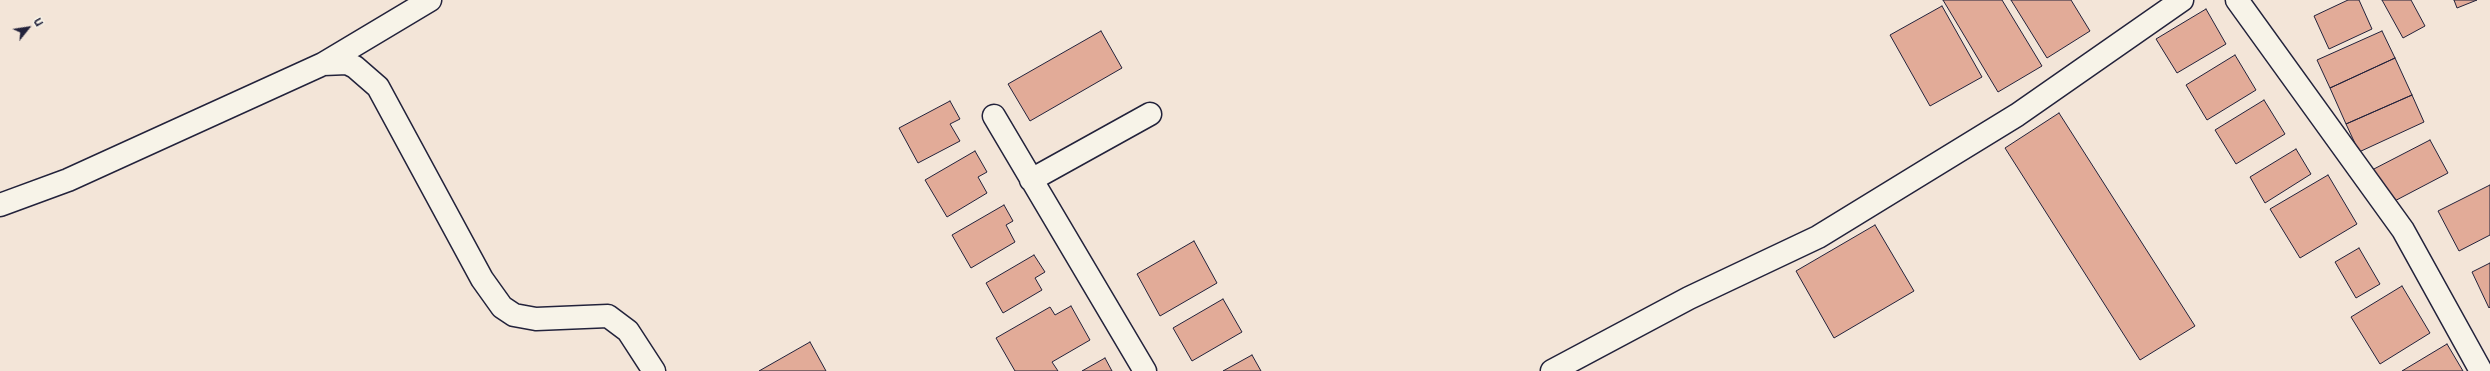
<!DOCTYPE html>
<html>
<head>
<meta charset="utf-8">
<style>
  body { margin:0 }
  #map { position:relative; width:2490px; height:371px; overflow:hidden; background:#f3e5d8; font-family:Mali,sans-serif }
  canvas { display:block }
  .north { position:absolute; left:8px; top:8px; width:40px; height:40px; -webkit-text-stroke:3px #f7f3e8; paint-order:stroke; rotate:60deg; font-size:11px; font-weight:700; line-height:16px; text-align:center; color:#22223b }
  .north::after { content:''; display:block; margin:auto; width:14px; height:18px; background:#22223b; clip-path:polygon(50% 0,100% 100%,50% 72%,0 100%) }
</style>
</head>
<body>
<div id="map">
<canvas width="2490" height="371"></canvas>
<div class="north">U</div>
</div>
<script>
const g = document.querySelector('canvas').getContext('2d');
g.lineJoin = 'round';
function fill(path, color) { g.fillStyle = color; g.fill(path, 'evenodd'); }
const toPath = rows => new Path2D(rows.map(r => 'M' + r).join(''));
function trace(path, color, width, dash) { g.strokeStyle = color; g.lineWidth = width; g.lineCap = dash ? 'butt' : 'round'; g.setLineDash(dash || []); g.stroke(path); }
const building = toPath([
  [1943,0,2002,0,2042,66,1998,92,1943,0],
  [2011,0,2071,0,2090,31,2047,58,2011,0],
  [2348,0,2359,0,2372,29,2329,49,2314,16,2348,0],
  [2382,0,2411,0,2425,26,2403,38,2382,0],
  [2454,0,2477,0,2457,8,2454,0],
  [1942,6,1982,77,1930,106,1890,35,1942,6],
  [2206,9,2226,44,2177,73,2156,39,2206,9],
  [1101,31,1122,68,1030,121,1008,84,1101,31],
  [2382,31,2395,58,2330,88,2317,60,2382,31],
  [2235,55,2256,90,2207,120,2186,85,2235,55],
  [2395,58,2412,95,2346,124,2330,88,2395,58],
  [2412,95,2424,122,2359,152,2346,124,2412,95],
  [2264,100,2285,134,2236,164,2215,130,2264,100],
  [950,101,960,119,950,124,960,141,918,163,899,128,950,101],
  [2059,113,2195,326,2140,360,2005,148,2059,113],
  [2430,140,2448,173,2387,205,2370,171,2430,140],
  [2296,149,2311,174,2265,203,2250,177,2296,149],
  [975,151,987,172,978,177,987,193,947,217,925,180,975,151],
  [2328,175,2357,224,2300,258,2270,209,2328,175],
  [2490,185,2490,235,2459,251,2438,211,2490,185],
  [1004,205,1013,221,1006,225,1015,242,971,268,952,235,1004,205],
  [1875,225,1914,291,1834,338,1796,271,1875,225],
  [1194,241,1217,283,1160,316,1137,274,1194,241],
  [2359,248,2380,284,2356,298,2335,262,2359,248],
  [1034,255,1045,272,1035,278,1042,290,1003,313,986,283,1034,255],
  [2490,263,2490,307,2489,308,2472,272,2490,263],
  [2402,286,2430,333,2380,364,2351,317,2402,286],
  [1223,299,1242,332,1192,361,1173,328,1223,299],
  [1071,306,1090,340,1052,362,1058,371,1015,371,996,338,1050,307,1055,315,1071,306],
  [810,342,826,371,759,371,810,342],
  [2447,344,2463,371,2402,371,2447,344],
  [1252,355,1261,371,1223,371,1252,355],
  [1105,358,1112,371,1082,371,1105,358]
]);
fill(building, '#e2ab98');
trace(building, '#22223b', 1);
const minor = toPath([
  [2237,0,2403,230,2481,371],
  [323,64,430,0],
  [994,116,1145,371],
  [1031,180,1150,114],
  [0,205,68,180,323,64,347,63,355,67,378,87,482,279,502,307,514,315,536,319,608,316,628,331,654,371],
  [1552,371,1689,298,1818,237,2017,115,2182,0]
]);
trace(minor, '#22223b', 25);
trace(minor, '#f7f3e8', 22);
</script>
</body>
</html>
